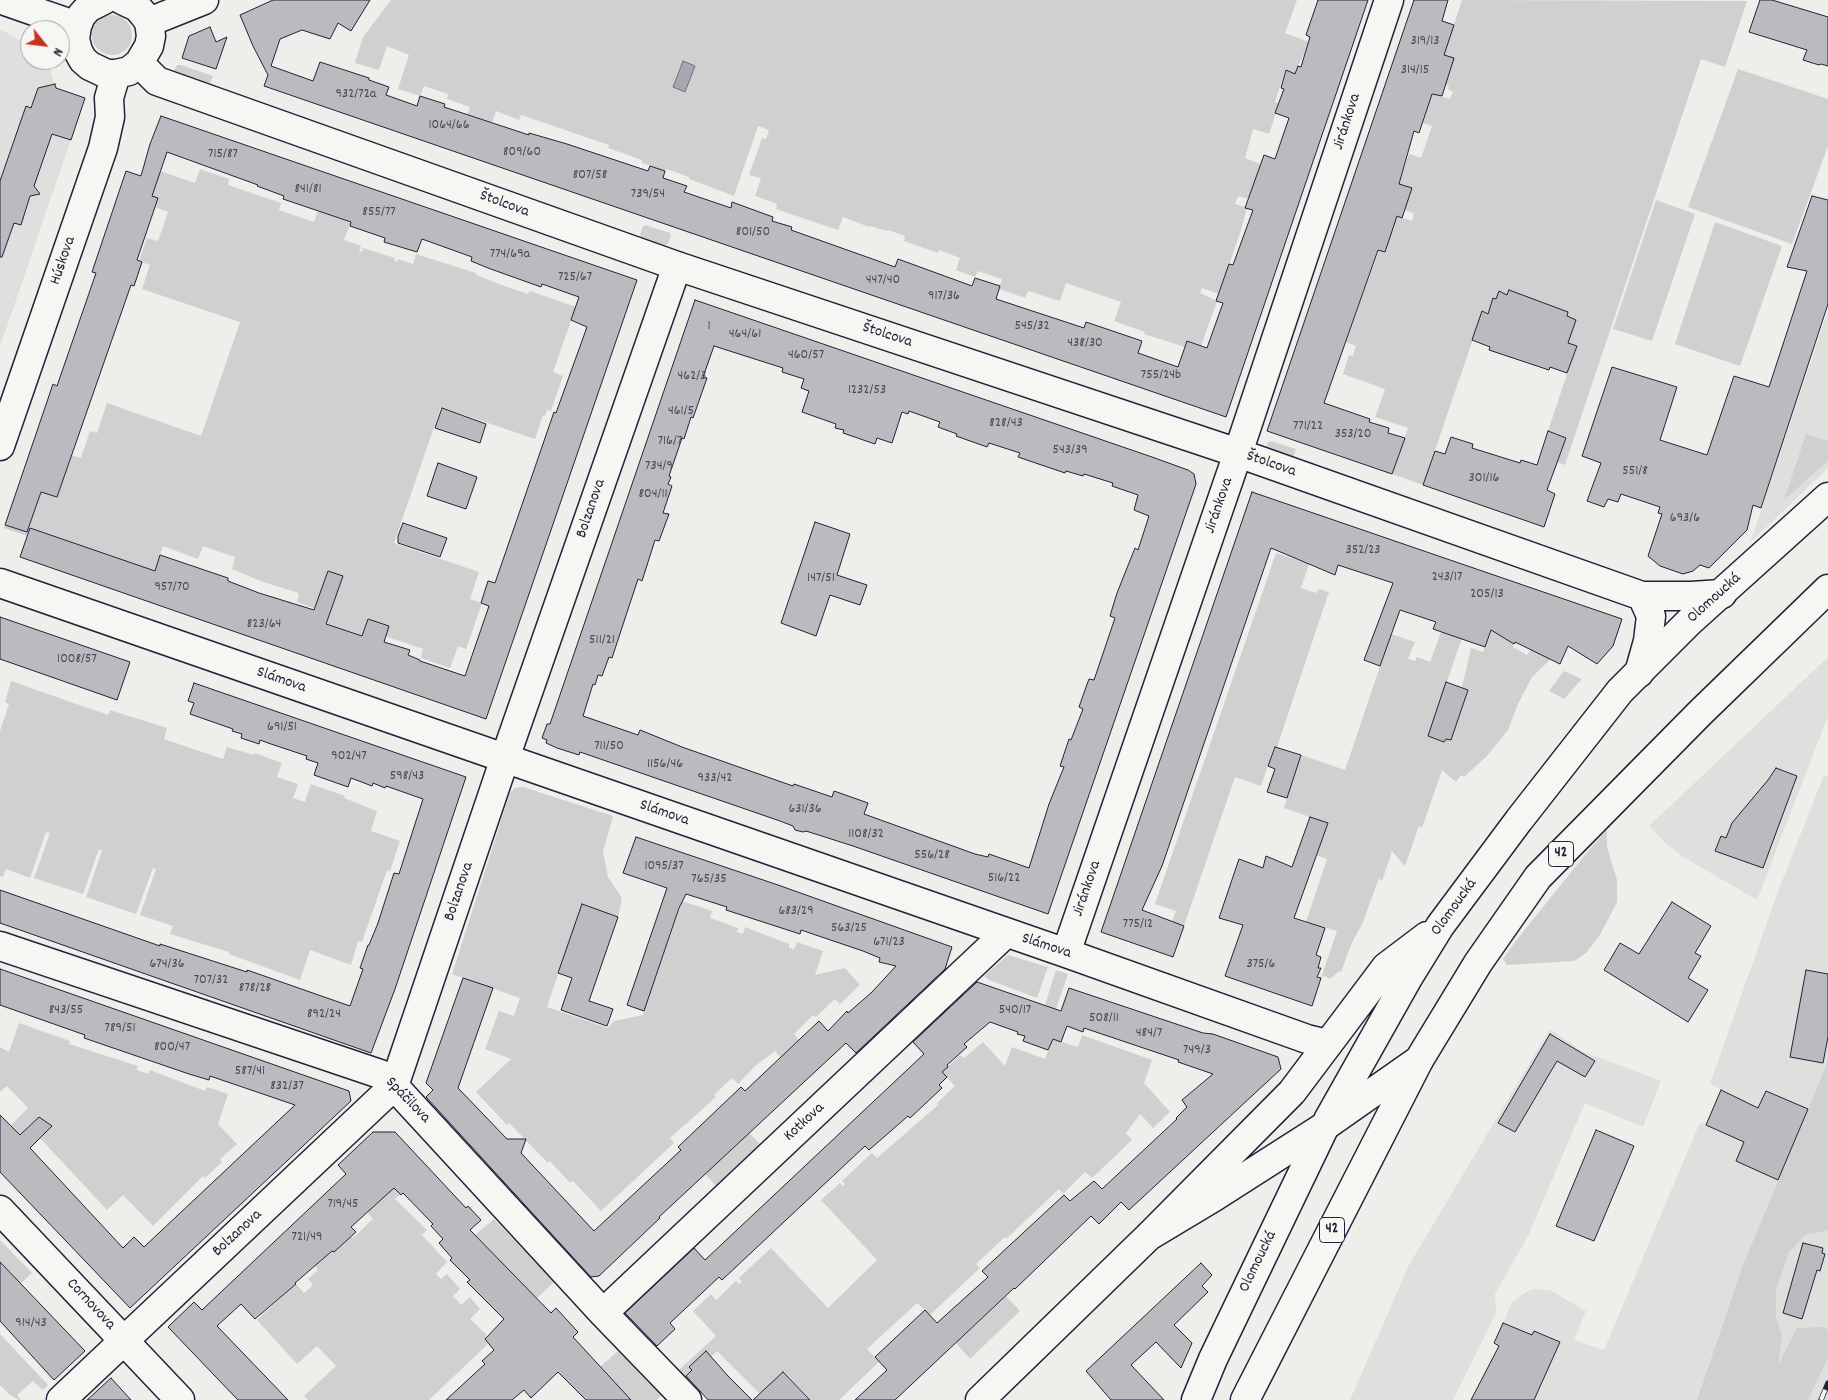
<!DOCTYPE html>
<html>
<head>
<meta charset="utf-8">
<style>
  body { margin:0 }
  #map { position:relative; width:1828px; height:1400px; overflow:hidden; background:#eeeeeb; font-family:Dekko,sans-serif }
  canvas { display:block }
  .north { position:absolute; left:20px; top:20px; width:50px; height:50px; box-sizing:border-box; background:#f6f6f2; border:1px solid #a1a1a9; border-radius:50%; rotate:119deg; font-size:14px; font-weight:700; line-height:20px; text-align:center; color:#22223b }
  .north::after { content:''; display:block; margin:auto; width:18px; height:22px; background:#c8321e; clip-path:polygon(50% 0,100% 100%,50% 72%,0 100%) }
</style>
</head>
<body>
<div id="map">
<canvas width="1828" height="1400"></canvas>
<div class="north">N</div>
</div>
<script>
const g = document.querySelector('canvas').getContext('2d');
g.lineJoin = 'round';
function fill(path, color) { g.fillStyle = color; g.fill(path, 'evenodd'); }
const toPath = rows => new Path2D(rows.map(r => 'M' + r).join(''));
function trace(path, color, width, dash) { g.strokeStyle = color; g.lineWidth = width; g.lineCap = dash ? 'butt' : 'round'; g.setLineDash(dash || []); g.stroke(path); }
function write(font, color, halo, rows, align = 'center') {
  g.font = font + ' Dekko,sans-serif'; g.lineWidth = 4; g.setLineDash([]); g.textBaseline = 'middle'; g.strokeStyle = halo; g.fillStyle = color; for (const [text, x, y, turn = 0] of rows) {
    g.save(); g.translate(x, y); g.rotate((+turn || 0) * Math.PI / 180); g.textAlign = isNaN(turn) ? turn : align; if (halo) g.strokeText(text, 0, 0); g.fillText(text, 0, 0); g.restore();
  }
}
fill(toPath([
  [0,29,30,46,30,60,48,60,56,91,69,94,70,92,85,98,0,347],
  [1828,311,1828,468,1750,543],
  [1828,657,1828,716,1757,900,1685,858,1665,843,1649,826],
  [1824,775,1828,778,1828,1055,1826,1066,1742,1267,1697,1400,1471,1400,1490,1363,1541,1385,1560,1342,1534,1331,1525,1352,1517,1329,1503,1323,1512,1302,1526,1292,1534,1289,1550,1290,1586,1311,1574,1340,1604,1350,1700,1122,1744,1141,1737,1113,1742,1100,1710,1084,1777,894],
  [1550,1029,1582,1051,1661,1081,1643,1127,1585,1103,1528,1236,1495,1294,1496,1313,1453,1400,1350,1400,1409,1265],
  [1828,1142,1828,1400,1705,1400]
]), '#dfdfde');
fill(toPath([
  [391,0,1297,0,1285,33,1309,42,1295,74,1285,71,1275,102,1279,104,1269,134,1253,129,1245,158,1263,165,1248,199,1238,196,1235,204,1247,208,1240,233,1219,294,1202,288,1200,293,1217,301,1201,346,1187,341,1185,347,1144,334,1145,332,1114,321,1121,302,1066,283,1060,301,1028,291,1025,298,999,289,1002,279,978,271,975,277,956,270,960,258,939,250,938,253,904,241,905,236,888,230,887,231,870,226,869,227,843,217,838,230,776,209,777,204,755,196,761,178,749,175,762,138,766,139,769,130,758,126,734,196,689,179,689,177,667,169,665,171,642,163,642,160,608,148,609,145,521,115,519,120,496,111,492,123,467,115,470,107,447,99,448,94,424,86,420,96,398,89,409,55,387,46,379,70,355,63,363,37],
  [1462,0,1747,1,1725,67,1701,59,1565,465,1557,462,1566,438,1548,431,1576,347,1567,344,1566,317,1568,313,1507,295,1496,300,1493,299,1488,315,1482,313,1423,485,1392,474,1408,428,1375,417,1385,389,1343,374,1349,355,1353,356,1356,346,1346,342,1379,250,1385,252,1397,216,1412,221,1414,213,1400,209,1399,184,1409,154,1421,158,1432,126,1423,123,1432,94,1450,99,1453,92,1448,89,1449,86,1439,83,1453,58,1444,55],
  '92 35a20 20 0 1 1 40 0a20 20 0 1 1-40 0Z',
  [177,65,181,65,213,76,209,86,171,76],
  [1738,69,1828,99,1828,146,1792,244,1688,207],
  [200,169,229,179,228,185,281,203,279,210,314,222,318,211,351,222,344,240,361,246,359,251,362,252,363,248,395,258,394,260,397,262,398,259,413,264,416,254,476,273,476,275,507,287,528,294,530,291,576,307,553,372,563,376,551,411,547,410,545,416,543,415,535,439,441,407,394,543,479,572,470,599,482,603,466,649,458,646,450,668,421,658,423,649,385,636,388,626,368,619,362,636,326,624,330,614,297,602,299,593,263,582,232,569,235,557,203,546,198,559,163,546,155,571,30,528,27,536,4,528,5,525,27,532,41,492,57,497,71,455,81,458,90,431,97,433,107,403,201,436,240,322,142,289,150,265,139,261,147,238,158,241,168,212,155,207,152,196,160,171,195,183],
  [1656,200,1695,214,1652,341,1613,329],
  [1715,222,1782,246,1740,366,1675,344],
  [645,225,670,233,671,236,668,244,664,246,641,238,640,234,643,226],
  [1806,434,1828,441,1828,461,1784,500],
  [1271,441,1296,449,1293,459,1264,452,1268,442],
  [1276,553,1309,564,1301,588,1316,593,1319,589,1329,592,1277,747,1274,747,1261,786,1235,777,1184,926,1172,922,1176,911,1155,904],
  [1492,629,1514,644,1513,647,1527,655,1536,643,1553,657,1532,677,1518,704,1508,730,1486,757,1464,777,1461,775,1456,782,1442,770,1422,828,1419,826,1405,866,1392,851,1382,881,1379,878,1363,922,1351,945,1341,972,1339,971,1330,979,1325,976,1321,978,1337,931,1306,922,1327,859,1316,855,1327,823,1284,808,1301,755,1345,770,1391,634,1415,642,1408,659,1415,661,1417,657,1430,662,1441,632,1462,638,1428,736,1444,742,1446,739,1451,740,1468,690,1462,687,1471,648,1483,652],
  [1564,671,1582,679,1564,699,1549,691],
  [11,681,108,715,110,710,167,728,164,739,223,759,227,747,254,755,255,753,282,763,277,777,298,784,293,798,305,802,311,784,345,796,344,798,377,811,371,831,400,841,390,871,387,870,362,942,358,941,351,965,310,950,300,980,229,954,229,952,170,934,173,926,140,915,156,869,153,868,136,914,86,897,102,851,99,849,83,894,34,878,50,833,46,832,30,878,6,869,3,877,0,876,0,731,9,704,5,702],
  [523,787,613,816,603,851,608,877,622,898,618,917,582,905,547,1007,608,1028,614,1021,643,1015,682,901,712,911,710,918,738,928,737,932,743,934,745,927,789,944,789,948,794,949,797,942,823,951,815,975,845,968,860,985,840,1004,835,999,816,1017,813,1015,794,1034,799,1040,780,1057,775,1051,755,1066,738,1084,732,1078,714,1095,716,1097,670,1138,674,1143,601,1211,573,1181,570,1183,550,1161,548,1163,509,1123,507,1125,476,1092,511,1059,485,1049,499,1011,514,1016,520,998,452,974,510,793,515,788],
  [1607,830,1607,847,1617,880,1617,902,1600,935,1586,953,1574,961,1507,965,1503,959,1515,942,1588,851],
  [1008,955,1048,967,1037,998,989,980,984,976],
  [1056,970,1068,974,1056,1009,1045,1005],
  [19,1023,70,1041,69,1044,138,1066,137,1070,148,1074,150,1070,205,1091,207,1087,228,1094,218,1124,237,1144,220,1159,222,1162,205,1178,203,1176,153,1226,123,1195,107,1210,40,1138,52,1126,39,1117,19,1136,10,1126,28,1108,7,1086,0,1092,0,1047,9,1052],
  [1082,1035,1152,1060,1144,1083,1170,1112,1153,1128,1140,1114,1126,1133,1132,1140,1092,1178,1085,1172,1063,1194,1059,1189,1006,1239,1005,1237,976,1264,980,1268,930,1315,917,1303,867,1349,879,1362,839,1400,811,1400,784,1372,760,1394,717,1351,711,1357,706,1351,689,1367,692,1370,685,1376,679,1370,716,1336,693,1311,711,1294,716,1300,736,1281,739,1284,742,1282,739,1278,771,1248,828,1308,877,1260,821,1200,840,1183,843,1186,845,1184,842,1181,872,1153,877,1158,938,1105,937,1103,955,1086,942,1072,960,1055,964,1058,983,1042,1005,1066,1012,1047,1045,1059,1053,1039,1078,1047],
  [1828,1055,1828,1229,1825,1231,1806,1234,1789,1252,1776,1289,1776,1317,1782,1336,1778,1365,1797,1328,1825,1327,1828,1331,1828,1358,1808,1400,1697,1400,1742,1267,1826,1066],
  [749,1133,760,1144,716,1186,705,1174],
  [392,1185,400,1194,395,1199,427,1230,422,1235,447,1262,436,1274,441,1279,447,1274,460,1289,453,1296,461,1305,470,1297,480,1309,470,1319,486,1334,485,1339,489,1343,429,1400,308,1400,304,1396,336,1366,317,1346,297,1364,257,1320,296,1284,304,1293,313,1285,308,1279,318,1270,315,1266,332,1251,334,1252,350,1235,353,1238,373,1219,367,1212],
  [494,1219,554,1282,536,1299,475,1235],
  [0,1240,32,1273,20,1284,0,1262],
  [1006,1296,1020,1311,970,1359,956,1343],
  [0,1334,48,1385,43,1390,33,1381,17,1395,21,1400,19,1400,9,1394,0,1385],
  [618,1351,661,1396,657,1400,630,1400,600,1367]
]), '#d0d0d1');
const water = toPath([
  [683,61,695,66,685,92,673,87,683,61]
]);
fill(water, '#a7a7af');
trace(water, '#727281', 1);
const building = toPath([
  [273,0,370,0,351,31,338,23,330,39,302,30,280,39,271,66,313,81,320,62,369,78,369,80,389,87,386,95,417,106,420,96,445,104,444,107,529,135,529,133,567,144,648,171,650,166,665,171,663,178,687,186,684,192,731,208,732,202,773,217,772,221,792,227,791,230,895,267,898,259,972,286,975,278,1000,286,996,299,1084,328,1086,322,1142,341,1138,353,1178,367,1187,341,1207,348,1223,303,1216,301,1229,264,1233,265,1253,210,1245,208,1264,155,1275,159,1289,118,1275,113,1284,89,1281,88,1286,70,1295,74,1298,66,1301,67,1310,37,1306,35,1318,0,1368,0,1226,417,264,86,268,75,253,46,240,15,273,0],
  [1414,0,1448,0,1442,21,1454,25,1444,55,1454,58,1442,96,1432,94,1419,133,1414,131,1399,184,1412,188,1402,218,1397,216,1385,252,1378,250,1324,403,1370,419,1369,422,1389,428,1388,433,1405,438,1392,474,1267,431,1414,0],
  [1760,0,1772,0,1828,17,1828,66,1821,64,1819,65,1803,60,1807,50,1749,32,1760,0],
  [210,27,216,42,227,37,216,69,182,58,189,36,210,27],
  [55,84,56,88,85,98,71,140,52,134,34,186,40,194,30,196,21,225,14,223,2,257,0,257,0,181,26,106,31,108,38,88,55,84],
  [161,116,637,280,486,719,20,557,30,528,155,571,160,555,228,578,228,581,259,593,314,610,328,571,343,576,326,624,362,636,368,619,389,626,384,642,410,650,408,655,420,660,420,661,465,676,489,606,481,603,488,581,495,583,554,412,556,413,587,327,571,320,579,297,542,284,541,287,488,268,471,261,472,257,422,239,417,252,384,242,385,238,350,226,351,222,283,199,284,196,257,186,258,185,167,152,152,196,158,198,137,260,142,262,134,286,131,285,57,497,41,492,27,532,5,525,53,384,57,386,96,273,92,272,126,171,141,176,150,144,161,116],
  [1812,196,1828,200,1828,304,1761,508,1753,505,1747,530,1709,568,1700,565,1693,571,1683,574,1660,566,1648,556,1662,514,1658,513,1660,507,1621,494,1618,502,1608,499,1604,507,1587,501,1601,463,1582,456,1612,367,1677,387,1660,440,1707,455,1734,376,1769,387,1807,271,1787,267,1812,196],
  [1509,290,1568,312,1567,316,1576,320,1568,343,1577,346,1567,373,1550,367,1549,370,1489,350,1490,347,1472,340,1482,311,1488,314,1493,298,1496,299,1499,291,1507,295,1509,290],
  [695,300,1152,457,1188,470,1194,474,1196,484,1048,914,853,846,806,831,803,832,795,830,793,826,780,821,580,752,579,755,557,748,546,743,547,740,542,738,547,724,550,724,695,300],
  [714,346,783,368,782,372,804,379,801,388,809,391,802,412,836,424,835,428,844,430,843,433,875,444,877,438,892,443,902,412,908,414,909,411,940,422,938,427,957,434,956,436,987,447,989,443,1020,453,1018,457,1065,473,1066,471,1083,476,1084,474,1113,483,1112,486,1138,495,1134,510,1149,516,1138,550,1135,548,1117,593,1110,616,1115,618,1094,680,1089,679,1086,687,1079,707,1083,709,1071,740,1069,739,1060,766,1064,767,1049,804,1029,868,989,854,988,857,975,854,864,814,868,803,834,791,832,797,794,784,793,786,682,747,640,730,638,735,583,716,593,684,595,685,598,675,602,676,609,657,612,658,638,579,642,581,655,540,659,541,669,514,663,513,672,486,668,484,671,477,669,476,682,438,684,439,691,417,693,418,707,378,703,377,714,346],
  [442,408,486,424,480,443,435,428,442,408],
  [1548,431,1566,438,1547,490,1555,494,1544,527,1423,485,1435,451,1445,454,1451,437,1473,444,1472,448,1520,463,1521,460,1537,465,1548,431],
  [438,463,477,477,466,509,427,496,438,463],
  [1252,492,1622,619,1613,646,1597,664,1568,646,1560,664,1515,642,1514,644,1491,630,1485,647,1433,629,1436,622,1400,610,1380,666,1364,660,1393,583,1338,565,1335,575,1271,548,1162,866,1142,910,1184,926,1173,957,1101,932,1252,492],
  [815,522,850,534,837,575,867,585,860,605,830,595,816,636,781,623,815,522],
  [403,523,447,538,440,557,398,543,398,536,403,523],
  [0,617,130,662,117,700,0,659,0,617],
  [1446,682,1468,690,1451,740,1446,739,1444,742,1428,736,1446,682],
  [194,683,466,777,395,989,371,1053,0,923,0,890,160,946,160,944,247,972,247,970,350,1006,363,969,360,968,368,945,369,945,378,923,394,873,399,874,423,799,386,786,385,788,373,783,372,786,351,778,348,787,314,775,318,763,306,759,307,756,268,743,260,740,259,744,241,738,242,734,232,731,233,729,190,714,194,703,188,701,194,683],
  [1275,747,1301,755,1287,798,1267,792,1275,769,1268,766,1275,747],
  [1776,768,1797,776,1763,868,1715,851,1721,836,1726,838,1732,823,1768,780,1776,768],
  [1310,817,1328,823,1294,918,1325,928,1316,955,1321,957,1318,968,1321,968,1317,977,1321,978,1312,1006,1225,976,1243,925,1219,918,1239,859,1263,868,1266,856,1292,867,1310,817],
  [636,837,778,885,952,947,945,969,856,1053,846,1043,659,1217,660,1218,599,1276,591,1277,426,1097,433,1090,426,1083,463,978,493,988,458,1088,507,1139,526,1139,521,1153,594,1231,681,1150,678,1147,741,1087,745,1091,819,1021,828,1031,847,1011,848,1013,872,992,896,966,879,962,880,958,863,951,801,930,800,934,726,910,727,907,686,894,679,908,644,1011,627,1005,667,888,623,873,636,837],
  [1672,902,1711,926,1695,953,1701,956,1688,978,1708,990,1688,1022,1604,970,1620,943,1639,954,1672,902],
  [582,904,618,917,589,1001,613,1009,607,1026,561,1010,572,978,558,973,582,904],
  [0,969,349,1091,351,1101,130,1308,0,1172,0,1115,20,1135,39,1117,52,1126,30,1148,123,1248,134,1237,144,1247,295,1105,210,1076,209,1080,189,1074,84,1038,85,1035,0,1005,0,969],
  [1806,970,1828,974,1828,1037,1823,1063,1790,1057,1806,970],
  [977,982,1061,1011,1069,988,1203,1033,1213,1034,1278,1057,1281,1069,1129,1210,1121,1202,1099,1224,1091,1216,1015,1289,1014,1288,895,1400,855,1400,887,1370,875,1357,925,1310,937,1323,988,1277,982,1271,1064,1195,1070,1201,1094,1181,1102,1189,1177,1119,1176,1118,1187,1107,1182,1100,1213,1074,1178,1062,1179,1060,1084,1028,1083,1032,1067,1026,1061,1042,1053,1039,1048,1050,1023,1041,1025,1036,1017,1034,1018,1032,990,1022,964,1044,967,1047,947,1065,948,1067,942,1072,947,1077,939,1085,942,1088,910,1118,908,1116,869,1150,865,1146,722,1280,719,1277,670,1323,675,1329,657,1346,625,1313,694,1248,705,1260,924,1054,913,1042,977,982],
  [1550,1034,1595,1061,1585,1077,1557,1061,1515,1132,1498,1123,1550,1034],
  [1721,1090,1758,1108,1766,1091,1808,1109,1778,1180,1736,1161,1744,1142,1706,1125,1721,1090],
  [1596,1130,1634,1146,1594,1241,1556,1226,1596,1130],
  [373,1132,395,1132,466,1208,468,1206,481,1220,470,1230,551,1313,556,1308,578,1332,573,1337,631,1400,586,1400,558,1372,531,1398,524,1390,512,1400,446,1400,485,1364,482,1361,494,1350,485,1339,504,1319,467,1282,470,1280,450,1260,452,1258,439,1243,443,1239,431,1226,433,1224,403,1193,401,1195,394,1188,351,1227,356,1232,334,1252,332,1251,295,1283,296,1284,255,1319,241,1304,217,1326,288,1400,238,1400,168,1327,194,1302,202,1310,346,1174,338,1165,373,1132],
  [1803,1243,1823,1248,1822,1253,1825,1254,1820,1271,1817,1270,1802,1319,1783,1313,1803,1243],
  [0,1262,85,1351,54,1380,0,1321,0,1262],
  [1201,1263,1212,1275,1202,1286,1208,1292,1174,1325,1192,1343,1181,1368,1156,1342,1131,1365,1164,1400,1111,1400,1086,1371,1201,1263],
  [1503,1323,1532,1335,1534,1331,1560,1342,1534,1400,1471,1400,1499,1346,1494,1343,1503,1323],
  [706,1351,728,1376,752,1400,708,1400,700,1391,686,1376,692,1370,689,1367,706,1351],
  [783,1372,810,1400,753,1400,783,1372],
  [111,1378,131,1400,87,1400,111,1378]
]);
fill(building, '#bbbbbf');
trace(building, '#22223b', 1);
const minor = toPath([
  [2,0,77,26],
  [104,0,88,8,81,16,77,26,75,39,78,51,83,60,90,66,107,74,116,74,129,71,139,63,149,46,151,36,149,22,144,15,137,7,122,0],
  [149,22,204,0],
  [139,63,157,81,677,266,1238,453,1642,596],
  [0,446,103,148,110,117,109,98,116,74],
  [0,583,1066,953,1307,1039,1328,1044],
  [1639,673,1648,641,1651,616,1642,596,1691,596,1722,594],
  [0,946,380,1074,394,1086,603,1313,687,1400],
  [1066,953,1238,453,1389,0],
  [0,1210,180,1400],
  [603,1313,1006,933],
  [61,1400,394,1086,505,758,677,266]
]);
const major = toPath([
  [1328,1120,1408,978,1440,926,1519,820,1620,691,1689,622,1828,497],
  [1149,1236,1214,1197,1325,1126,1419,1060,1478,963,1538,877,1700,713,1828,589],
  [980,1400,1149,1236,1292,1092,1386,967,1427,936]
]);
const highway = toPath([
  [1196,1400,1213,1359,1325,1126],
  [1245,1400,1419,1060]
]);
trace(minor, '#22223b', 31);
trace(major, '#22223b', 31);
trace(highway, '#22223b', 31);
trace(minor, '#f6f6f2', 28);
trace(major, '#f6f6f2', 28);
trace(highway, '#f6f6f2', 28);
const rail = toPath([
  [1821,1400,1828,1383]
]);
trace(rail, '#22223b', 5.5);
trace(rail, '#f6f6f2', 4, [11]);
write('14px', '#48485c', null, [
  ["319/13",1425,42],
  ["314/15",1415,71],
  ["932/72a",356,95],
  ["1064/66",449,126],
  ["809/60",522,153],
  ["715/87",223,155],
  ["807/58",590,176],
  ["841/81",308,190],
  ["739/54",648,195],
  ["855/77",379,213],
  ["801/50",753,233],
  ["774/69a",510,255],
  ["725/67",575,278],
  ["447/40",883,281],
  ["917/36",944,297],
  ["1",709,327],
  ["545/32",1032,327],
  ["464/61",745,335],
  ["438/30",1085,344],
  ["460/57",806,356],
  ["755/24b",1161,376],
  ["462/3",692,377],
  ["1232/53",867,391],
  ["461/5",681,412],
  ["828/43",1006,424],
  ["771/22",1308,427],
  ["353/20",1353,435],
  ["716/7",670,442],
  ["543/39",1070,451],
  ["734/9",659,467],
  ["551/8",1635,472],
  ["301/16",1484,479],
  ["804/11",653,495],
  ["693/6",1685,519],
  ["352/23",1363,551],
  ["243/17",1447,578],
  ["147/51",821,579],
  ["957/70",172,588],
  ["205/13",1487,595],
  ["823/64",264,625],
  ["511/21",602,641],
  ["1008/57",77,660],
  ["691/51",282,728],
  ["711/50",609,747],
  ["902/47",349,757],
  ["1156/46",665,765],
  ["598/43",407,777],
  ["933/42",715,779],
  ["631/36",805,810],
  ["1108/32",866,835],
  ["556/28",932,856],
  ["1095/37",664,867],
  ["516/22",1004,879],
  ["765/35",709,880],
  ["683/29",796,912],
  ["775/12",1138,925],
  ["563/25",849,929],
  ["671/23",889,943],
  ["674/36",167,965],
  ["375/6",1261,965],
  ["707/32",211,981],
  ["878/28",255,989],
  ["843/55",66,1011],
  ["540/17",1015,1011],
  ["892/24",324,1015],
  ["508/11",1104,1019],
  ["789/51",120,1029],
  ["484/7",1149,1034],
  ["800/47",172,1048],
  ["749/3",1197,1051],
  ["587/41",250,1072],
  ["832/37",287,1087],
  ["719/45",343,1205],
  ["721/49",307,1238],
  ["914/43",31,1324]
]);
for (const [x, y, w] of [
  [1561,854,25],
  [1332,1230,25]
]) { const box = new Path2D(); box.roundRect(x - w / 2, y - 12.5, w, 25, 4); g.fillStyle = '#f6f6f2'; g.fill(box); trace(box, '#22223b', 1); }
write('bold 15px', '#22223b', null, [
  ["42",1561,854],
  ["42",1332,1230]
]);
write('16px', '#22223b', '#f6f6f2', [
  ["Jiránkova",1348,122,-72],
  ["Štolcova",504,205,20],
  ["Húskova",64,261,-71],
  ["Štolcova",887,336,18],
  ["Štolcova",1271,465,19],
  ["Jiránkova",1220,506,-71],
  ["Bolzanova",592,509,-71],
  ["Olomoucká",1715,599,-42],
  ["Slámova",281,681,19],
  ["Slámova",664,814,19],
  ["Jiránkova",1088,889,-71],
  ["Bolzanova",460,892,-71],
  ["Olomoucká",1455,908,-54],
  ["Slámova",1046,947,18],
  ["Spáčilova",407,1101,46],
  ["Kotkova",805,1123,-43],
  ["Bolzanova",238,1234,-43],
  ["Olomoucká",1259,1262,-64],
  ["Cornovova",90,1305,47]
]);
</script>
</body>
</html>
